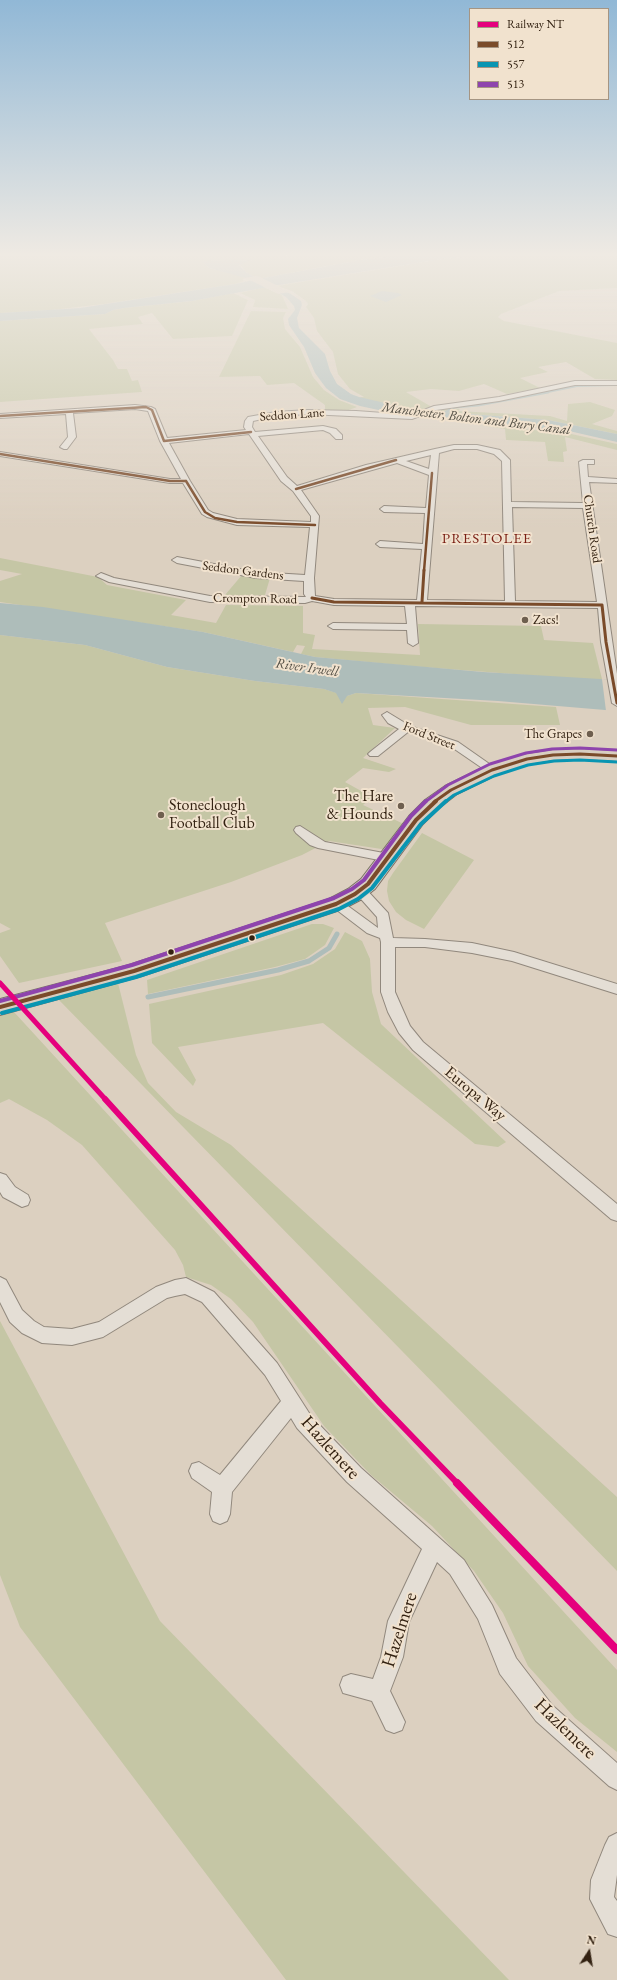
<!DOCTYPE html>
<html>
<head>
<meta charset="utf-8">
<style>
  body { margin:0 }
  #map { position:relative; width:617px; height:1980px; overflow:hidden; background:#dcd0c0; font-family:"EB Garamond",serif }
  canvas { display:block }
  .legend { position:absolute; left:469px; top:8px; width:140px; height:92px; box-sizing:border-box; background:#f1e2ce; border:1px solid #a59583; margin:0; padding:5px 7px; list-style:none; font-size:12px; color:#332212 }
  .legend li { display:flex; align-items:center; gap:8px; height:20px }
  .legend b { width:20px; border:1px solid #a59583 }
  .north { position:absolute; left:569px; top:1932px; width:40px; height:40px; -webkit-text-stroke:3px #f1e2ce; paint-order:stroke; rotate:12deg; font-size:11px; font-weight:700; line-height:16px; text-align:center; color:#332212 }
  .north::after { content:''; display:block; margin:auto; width:14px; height:18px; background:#332212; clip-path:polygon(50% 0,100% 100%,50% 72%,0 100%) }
</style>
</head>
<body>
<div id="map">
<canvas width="617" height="1980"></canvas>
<ul class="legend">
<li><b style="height:5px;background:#e5007d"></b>Railway NT</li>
<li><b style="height:5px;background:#7a4b2a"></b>512</li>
<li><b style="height:5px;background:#0895b2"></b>557</li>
<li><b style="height:5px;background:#8e44ad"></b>513</li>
</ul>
<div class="north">N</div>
</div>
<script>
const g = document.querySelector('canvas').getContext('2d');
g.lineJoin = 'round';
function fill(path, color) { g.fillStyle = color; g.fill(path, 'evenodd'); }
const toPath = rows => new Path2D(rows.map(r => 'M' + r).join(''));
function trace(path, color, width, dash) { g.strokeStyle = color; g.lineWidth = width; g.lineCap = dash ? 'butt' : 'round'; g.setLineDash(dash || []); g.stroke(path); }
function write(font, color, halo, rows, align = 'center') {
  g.font = font + ' "EB Garamond",serif'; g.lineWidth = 4; g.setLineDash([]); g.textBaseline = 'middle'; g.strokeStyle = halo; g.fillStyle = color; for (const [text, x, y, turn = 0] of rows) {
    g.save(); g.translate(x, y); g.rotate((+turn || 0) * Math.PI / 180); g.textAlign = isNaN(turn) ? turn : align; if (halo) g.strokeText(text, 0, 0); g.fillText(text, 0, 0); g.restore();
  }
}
fill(toPath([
  [0,253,281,253,279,254,287,256,299,253,419,253,360,260,258,279,247,273,239,264,252,260,206,261,204,263,209,268,248,277,244,278,243,280,244,281,235,284,104,304,52,310,0,313],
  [506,253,617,255,617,288,559,291,501,314,498,317,504,321,617,343,617,380,595,379,566,362,538,367,548,372,520,378,540,388,507,394,484,384,459,391,431,389,406,392,432,407,420,411,368,401,359,397,364,397,350,389,338,374,333,352,317,331,314,318,306,307,308,304,306,301,292,291,277,286,442,259],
  [264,287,282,295,288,309,253,307,255,300,240,293],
  [233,293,248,300,232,336,173,339,152,313,138,317,143,324,89,329,113,360,118,369,127,369,132,381,138,380,142,392,0,402,0,321,105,314,113,310,124,308,192,301],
  [251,311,286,312,283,318,285,329,300,347,313,377,324,390,339,400,357,407,346,411,325,410,325,405,294,383,267,385,260,376,219,377],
  [590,402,615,410,612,416,592,424,617,431,617,434,548,420,428,411,448,407,460,409,458,411,550,416,567,421,568,404],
  [428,417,480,425,567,433,617,444,617,450,565,437,567,451,563,452,564,462,548,461,545,442,506,440,505,429],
  [0,558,98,577,107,585,186,600,171,615,216,623,226,605,303,606,303,633,315,635,312,649,420,655,418,624,541,626,544,640,593,643,602,679,577,679,410,666,315,657,301,654,305,646,297,645,293,652,203,632,0,602,0,581,22,574,0,570],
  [242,575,270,578,265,595,225,595],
  [0,635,85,645,167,667,255,681,324,689,347,696,356,693,556,707,560,725,471,725,405,707,368,708,373,725,395,728,363,758,396,769,389,772,363,768,345,782,372,797,363,805,406,825,388,850,329,841,302,855,231,882,105,923,122,961,19,983,0,956,0,933,11,929,0,923],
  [422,833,474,860,424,929,406,920,396,912,389,901,387,891,388,881,393,873],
  [312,924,323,924,334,928,325,945,305,959,275,967,148,994,147,980],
  [345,932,362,941,370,959,372,992,381,1024,506,1142,498,1147,475,1144,323,1023,178,1047,196,1080,193,1086,152,1043,149,1004,281,975,313,964,335,949],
  [118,983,136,1055,148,1083,176,1112,231,1145,617,1497,617,1571,59,1000],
  [14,1012,617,1670,617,1752,575,1718,528,1666,503,1613,474,1571,432,1526,371,1475,324,1426,253,1322,231,1299,211,1285,186,1277,183,1265,175,1250,82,1145,47,1120,9,1099,0,1103,0,1016],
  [0,1321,160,1621,509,1980,286,1980,20,1627,0,1575]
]), '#c5c6a5');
fill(toPath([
  [419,253,506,253,442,259,273,286,291,294,301,301,302,305,297,318,299,328,325,354,330,371,337,384,351,394,359,397,420,411,417,414,383,411,360,406,340,399,326,388,315,373,304,347,289,325,288,319,295,310,294,306,286,297,268,287,192,301,124,308,113,310,105,314,0,321,0,313,80,308,235,284,253,280,209,268,203,262,206,261,252,260,239,265,247,273,258,279,360,260],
  [382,291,398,293,402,295,386,302,370,296],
  [428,411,548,420,617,434,617,442,569,431,490,424,422,415],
  [0,603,43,607,203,632,315,657,483,672,617,680,617,711,498,701,356,693,347,696,342,704,336,693,324,689,255,681,167,667,85,645,0,635]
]), '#aebdba');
fill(toPath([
  [256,276,260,277,290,292,278,294,250,280,242,280,246,279,244,278],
  [602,679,617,680,617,711,606,711]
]), '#dcd0c0');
trace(toPath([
  [543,393,577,386,617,385]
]), '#aebdba', 2);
trace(toPath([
  [442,415,454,407,478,405,548,392]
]), '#aebdba', 3);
trace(toPath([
  [148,997,278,970,309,961,329,948,337,934]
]), '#aebdba', 5);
const street = toPath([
  [575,381,617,381,617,385,575,385,499,401,436,410,412,419,308,414,276,416,253,421,252,427,255,432,323,426,336,429,342,435,342,439,336,439,330,433,323,430,258,436,287,477,297,486,366,465,435,449,454,445,477,445,500,450,510,460,511,502,583,503,579,462,583,460,594,460,594,464,587,464,588,477,617,479,617,483,589,482,617,674,617,706,612,703,601,642,598,608,415,606,418,643,413,646,408,643,407,630,333,629,328,626,333,623,407,624,405,606,334,605,312,601,305,603,210,602,109,582,96,576,101,573,114,578,210,596,305,597,306,597,304,594,304,581,256,578,177,563,172,560,177,557,256,572,305,575,310,527,237,525,207,517,202,514,183,483,170,483,0,456,0,452,170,479,181,479,160,441,148,411,135,409,73,413,76,437,67,449,64,449,60,447,68,437,66,414,0,418,0,414,135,405,151,407,155,409,167,438,246,430,244,427,245,421,248,417,276,412,308,410,356,411,411,415,434,406,499,397,575,381],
  [249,434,281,481,293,491,311,516,311,522,237,519,213,513,208,510,190,481,169,443,249,434],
  [454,449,477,449,494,454,502,461,505,601,427,600,439,453,454,449],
  [431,455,429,469,406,461,431,455],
  [397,463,429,475,426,508,384,506,380,509,384,512,425,513,423,544,380,541,376,544,380,547,422,549,417,600,334,599,315,596,314,578,319,516,301,490,397,463],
  [512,507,583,508,597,602,515,601,512,507],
  [387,712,410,726,458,742,498,770,496,772,488,772,450,746,408,732,378,756,370,756,368,754,370,752,399,729,388,723,382,715,387,712],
  [300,826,325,842,389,854,395,858,389,862,318,848,310,845,296,833,294,830,296,827,300,826],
  [359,886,364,887,388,913,393,938,425,939,472,943,514,952,617,984,617,994,512,961,472,953,425,947,395,947,395,992,410,1026,423,1042,617,1204,617,1221,611,1219,413,1050,399,1033,388,1012,381,992,381,942,380,938,367,933,329,904,331,901,336,900,341,901,378,928,377,917,353,890,354,887,359,886],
  [0,1173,6,1175,15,1187,28,1195,30,1200,28,1205,22,1207,3,1197,0,1192,0,1173],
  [0,1277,6,1280,22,1310,34,1321,44,1327,72,1329,99,1322,156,1287,175,1280,186,1278,214,1292,277,1363,311,1416,361,1468,464,1560,492,1605,516,1658,552,1705,617,1763,617,1790,609,1786,536,1721,500,1674,478,1619,450,1574,437,1562,409,1622,403,1657,390,1691,405,1722,402,1730,394,1733,386,1730,372,1701,343,1693,340,1685,343,1677,351,1674,373,1679,381,1657,388,1621,422,1549,347,1482,297,1428,291,1418,232,1492,230,1514,227,1521,220,1524,213,1521,210,1514,212,1492,192,1478,189,1471,192,1464,199,1462,220,1475,281,1401,265,1375,202,1302,185,1294,175,1296,167,1298,103,1337,72,1345,42,1343,22,1333,10,1322,0,1302,0,1277],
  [617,1833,617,1875,614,1897,617,1901,617,1937,608,1934,590,1899,591,1880,605,1845,609,1837,617,1833]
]);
const primary = toPath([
  [580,749,617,751,617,761,580,759,553,760,530,764,498,774,457,794,439,808,423,824,375,889,362,899,343,909,142,976,0,1015,0,999,129,965,329,899,348,889,361,879,409,816,425,800,445,786,486,766,521,755,553,750,580,749]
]);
trace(street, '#91887d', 2);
trace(primary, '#797066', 2);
fill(street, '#e4ded5');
fill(primary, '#d8cec1');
trace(toPath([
  [0,416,146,407,152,410,164,441],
  [164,441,251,432],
  [0,454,170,481,186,481],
  [186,481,205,512,215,518,237,522,315,525],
  [296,489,396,460],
  [424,571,432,473]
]), '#7a4b2a', 2.5);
trace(toPath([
  [312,598,334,602,602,605],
  [422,602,424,570],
  [602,605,606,642,617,703],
  [434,802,451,790,492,770,527,759,553,755,580,754,617,756]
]), '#7a4b2a', 3);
trace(toPath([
  [0,1007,134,971,336,904,355,894,368,884,416,820,436,801]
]), '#7a4b2a', 4);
trace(toPath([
  [445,802,454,795,494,776,528,765,554,761,580,760,617,762]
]), '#0895b2', 3);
trace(toPath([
  [2,1013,136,977,339,909,358,899,372,888,421,824,446,801]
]), '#0895b2', 4);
trace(toPath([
  [425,802,448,785,490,764,526,753,552,749,580,748,617,750]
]), '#8e44ad', 3);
trace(toPath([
  [0,1001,132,965,334,898,352,889,364,880,411,816,426,801]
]), '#8e44ad', 4);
trace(toPath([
  [0,983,106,1100]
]), '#e5007d', 5);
trace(toPath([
  [105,1099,380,1403,458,1484]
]), '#e5007d', 6);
trace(toPath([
  [457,1483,617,1650]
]), '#e5007d', 8);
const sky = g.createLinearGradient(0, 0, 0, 531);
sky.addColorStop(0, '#91b8d6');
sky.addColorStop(0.48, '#efeae3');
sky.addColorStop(1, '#efeae300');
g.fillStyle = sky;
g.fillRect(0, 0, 617, 531);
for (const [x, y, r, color] of [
  [525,620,4,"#6e5f4f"],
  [590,734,4,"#6e5f4f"],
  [401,806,4,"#6e5f4f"],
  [161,815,4,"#6e5f4f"],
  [252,938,3.5,"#332212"],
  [171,952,3.5,"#332212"]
]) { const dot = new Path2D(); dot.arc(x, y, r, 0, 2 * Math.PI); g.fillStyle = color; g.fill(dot); trace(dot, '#f1e2ce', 1.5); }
write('13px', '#332212', '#f1e2ce', [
  ["Seddon Lane",292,415,-4],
  ["Church Road",592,529,82],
  ["Seddon Gardens",243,571,7],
  ["Crompton Road",255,599,1],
  ["Ford Street",429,736,22]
]);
write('13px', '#332212', '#f1e2ce', [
  ["Zacs!",533,620],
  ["The Grapes",582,734,"right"]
], 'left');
write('italic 14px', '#524e44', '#f1e2ce', [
  ["Manchester, Bolton and Bury Canal",476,419,7],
  ["River Irwell",307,668,8]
]);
g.letterSpacing = '1px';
write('15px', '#7a1f14', '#f1e2ce', [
  ["PRESTOLEE",487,539]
]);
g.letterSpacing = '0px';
write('16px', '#332212', '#f1e2ce', [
  ["The Hare",393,797],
  ["& Hounds",393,815],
  ["Stoneclough",169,806,"left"],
  ["Football Club",169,824,"left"]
], 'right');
write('16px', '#332212', '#f1e2ce', [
  ["Europa Way",475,1094,40]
]);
write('19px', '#332212', '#f1e2ce', [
  ["Hazlemere",330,1448,48],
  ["Hazelmere",400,1630,-72],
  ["Hazlemere",565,1729,44]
]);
</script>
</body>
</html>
